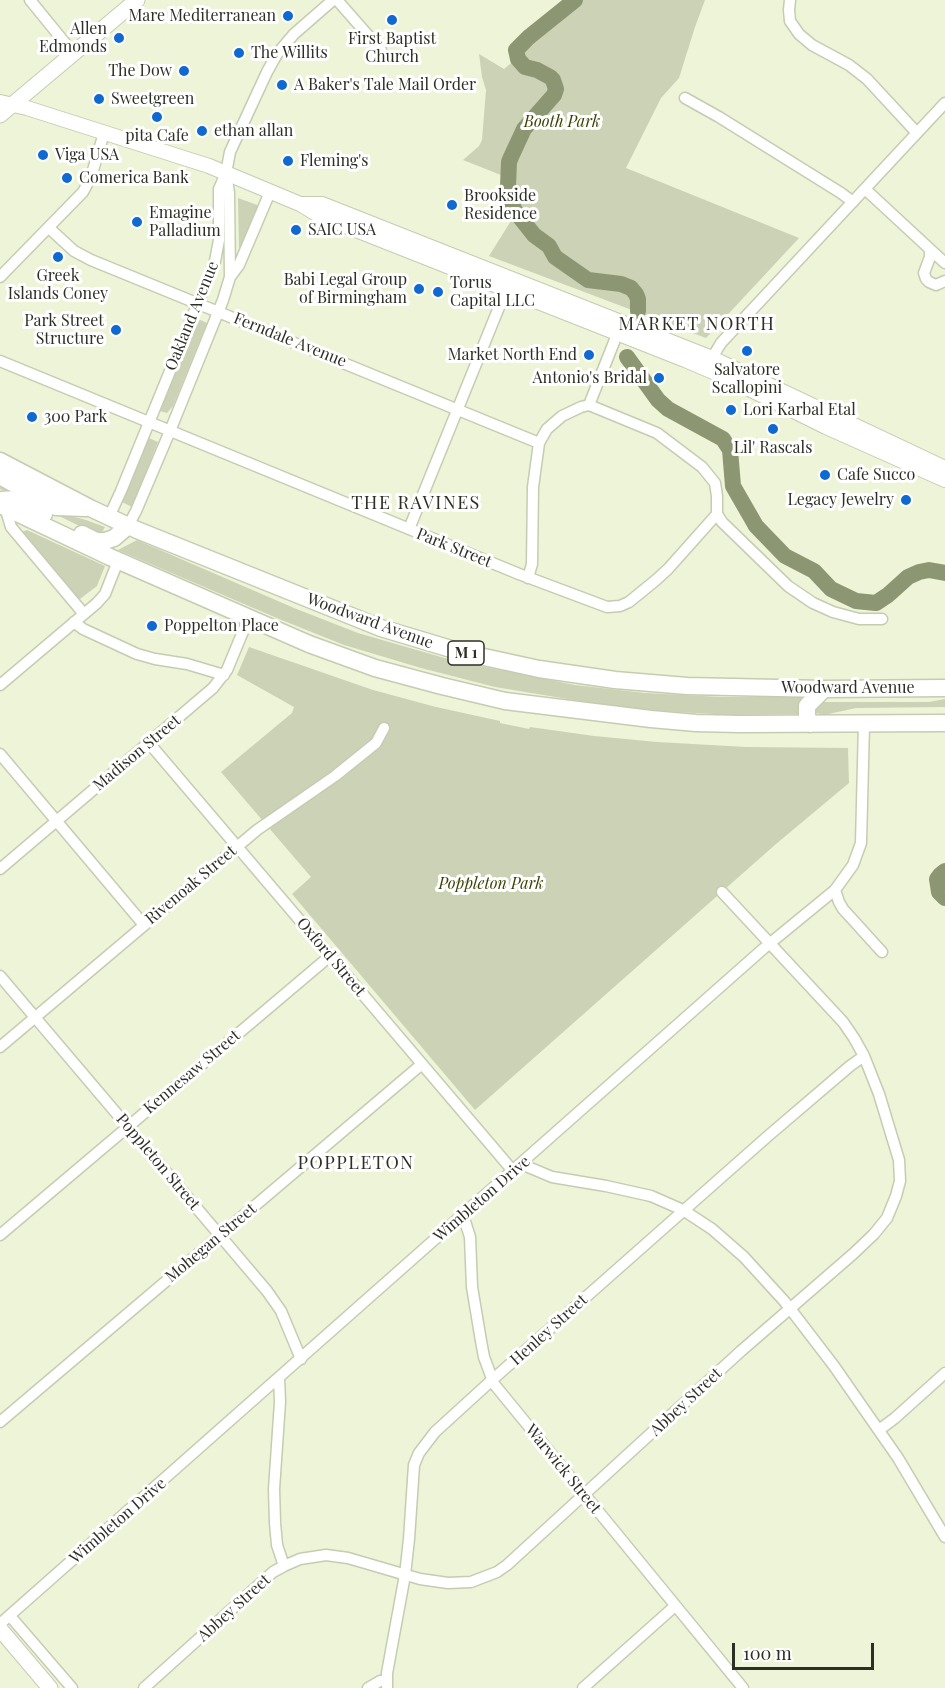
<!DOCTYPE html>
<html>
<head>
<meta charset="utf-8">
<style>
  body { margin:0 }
  #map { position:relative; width:945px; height:1688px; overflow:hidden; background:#edf4d8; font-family:"Playfair Display",serif }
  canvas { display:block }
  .scale { position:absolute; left:732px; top:1643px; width:142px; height:27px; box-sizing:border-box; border:3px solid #2c2f24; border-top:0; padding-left:8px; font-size:18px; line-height:21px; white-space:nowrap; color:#2c2f24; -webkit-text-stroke:4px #fff; paint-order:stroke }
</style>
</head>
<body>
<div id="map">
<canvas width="945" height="1688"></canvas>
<div class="scale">100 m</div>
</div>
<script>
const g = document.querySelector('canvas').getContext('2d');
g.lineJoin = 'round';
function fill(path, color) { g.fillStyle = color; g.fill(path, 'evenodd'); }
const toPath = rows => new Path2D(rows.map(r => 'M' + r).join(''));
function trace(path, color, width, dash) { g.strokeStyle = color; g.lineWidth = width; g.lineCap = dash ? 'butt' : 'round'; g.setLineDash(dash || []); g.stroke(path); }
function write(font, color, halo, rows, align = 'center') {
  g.font = font + ' "Playfair Display",serif'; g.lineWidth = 6; g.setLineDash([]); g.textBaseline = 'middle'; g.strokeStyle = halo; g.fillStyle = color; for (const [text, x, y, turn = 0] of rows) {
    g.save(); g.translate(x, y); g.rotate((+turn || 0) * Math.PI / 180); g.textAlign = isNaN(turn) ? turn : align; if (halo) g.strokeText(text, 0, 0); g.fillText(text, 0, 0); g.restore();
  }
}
fill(toPath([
  [581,0,705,0,695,27,679,78,661,98,626,168,799,238,706,338,489,256,514,216,509,208,506,177,463,160,479,146,482,140,486,90,482,77,479,54,504,69,534,44,534,26],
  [238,198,260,206,239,251,239,249],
  [198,319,207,323,173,406,167,413,160,411],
  [149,438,158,442,132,507,122,502],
  [0,481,67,515,86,520,105,527,100,536,16,495,0,489],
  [27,530,105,566,97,586,80,599,78,598,21,532],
  [137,540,294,608,358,633,455,661,575,685,645,693,721,697,801,697,801,714,733,715,676,712,610,706,495,687,421,668,344,645,279,619,118,550],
  [249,647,373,690,436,707,500,721,500,723,529,729,530,727,594,736,657,742,746,747,848,748,849,783,776,844,475,1110,292,894,311,877,221,772,292,713,294,707,237,675],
  [945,699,945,707,856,708,824,715,816,713,815,708,822,702,929,702]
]), '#cbd2b6');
trace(toPath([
  [575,0,529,37,516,50,518,59,525,67,537,70,550,77,553,80,556,89,554,95,524,129,511,157,509,162,508,186,511,201,515,211,534,235,549,246,555,257,588,280,621,284,631,288,636,294,638,299,638,311],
  [627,357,658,400,668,409,723,439,730,450,733,486,756,526,785,556,814,571,831,589,856,601,876,603,888,595,908,577,919,572,929,570,945,573],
  [945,871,940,875,937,879,939,892,945,898]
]), '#8d9672', 16);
const minor = toPath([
  [30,0,74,54],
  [337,0,381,50],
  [790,0,789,10,790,21,799,34,812,45,849,65,867,79,917,133],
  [685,98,719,117,841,193,853,202],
  [865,189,945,263],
  [49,228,74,251,91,260,539,443],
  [930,250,930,257,924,273,926,279,929,282,936,285,945,281],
  [0,277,83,192,91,177,104,133],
  [230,277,239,265,270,192],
  [0,361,519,574,607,607,620,606,629,602,656,580,668,569,717,514],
  [709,363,721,343,945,103],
  [589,405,620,327],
  [5,507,11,527,84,614],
  [109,517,121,491,215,261,219,240,219,189,226,173,230,152,267,72,277,54,294,34,333,0],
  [128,526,136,511,170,431,223,300,230,277,229,193,226,173],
  [409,529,508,285],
  [528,578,532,564,533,487,539,443,547,429,562,416,581,407,589,405,657,433,702,467,715,483,717,496,717,514,722,522,788,586,813,603,833,612,859,619,882,619],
  [74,622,83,629,137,654,155,659,187,664,224,675],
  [0,685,97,603,105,594,118,561],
  [149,743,513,1171],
  [0,754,144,925],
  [0,869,213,688,227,670,249,617],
  [835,890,839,902,843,909,882,952],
  [0,976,267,1291,281,1311,301,1359],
  [0,1047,257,830,335,776,376,743,384,728],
  [521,1164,552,1177,606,1186,651,1196,683,1210,712,1229,744,1257,785,1302,834,1366,898,1458,945,1537],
  [463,1215,470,1237,472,1287,481,1341,484,1357,494,1384,743,1688],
  [0,1235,330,956],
  [279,1378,280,1402,274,1489,275,1523,277,1545,284,1566],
  [0,1422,422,1064],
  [879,1430,895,1418,945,1373],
  [10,1616,72,1688],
  [0,1624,763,949,835,890,853,865,861,843,864,724],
  [144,1688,273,1572,284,1566,300,1559,326,1555,348,1558,420,1579,448,1583,471,1582,497,1572,507,1565,741,1351,853,1254,874,1234,887,1218,896,1196,900,1181,899,1160,879,1094,864,1056,854,1038,843,1022,722,892],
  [368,1688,380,1681,386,1681],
  [387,1688,387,1673,405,1575,409,1539,414,1465,419,1453,435,1432,492,1380,768,1136,850,1066,864,1056],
  [583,1688,675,1606]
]);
const tertiary = toPath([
  [0,102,27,108,209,166,300,204,318,215,685,360,725,377,826,427,945,480],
  [302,204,322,204,712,358,945,468]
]);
const secondary = toPath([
  [0,115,137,0],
  [0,1629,50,1688]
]);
const primary = toPath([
  [0,461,90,508,137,530,381,628,461,652,539,669,615,680,687,686,824,689,945,688],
  [0,476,56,507,86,508],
  [0,500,16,499,44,514],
  [0,505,110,557,309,644,375,668,442,686,505,701,651,719,696,723,739,724,945,723],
  [82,534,96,541,105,541,114,538,128,526],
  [810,724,807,716,807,706,824,689]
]);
trace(minor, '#c5ccb1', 13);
trace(tertiary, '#c5ccb1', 16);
trace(secondary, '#c5ccb1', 17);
trace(primary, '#c5ccb1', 19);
trace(minor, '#fff', 10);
trace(tertiary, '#fff', 14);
trace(secondary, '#fff', 15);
trace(primary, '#fff', 16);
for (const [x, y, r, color] of [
  [288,16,6,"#1068d1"],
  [392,20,6,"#1068d1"],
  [119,38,6,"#1068d1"],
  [239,53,6,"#1068d1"],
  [184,71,6,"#1068d1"],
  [282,85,6,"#1068d1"],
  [99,99,6,"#1068d1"],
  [157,117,6,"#1068d1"],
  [202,131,6,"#1068d1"],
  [43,155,6,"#1068d1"],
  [288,161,6,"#1068d1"],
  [67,178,6,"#1068d1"],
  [452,205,6,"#1068d1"],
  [137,222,6,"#1068d1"],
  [296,230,6,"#1068d1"],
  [58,257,6,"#1068d1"],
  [419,289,6,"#1068d1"],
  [438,292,6,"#1068d1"],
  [116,330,6,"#1068d1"],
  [747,351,6,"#1068d1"],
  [589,355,6,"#1068d1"],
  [659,378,6,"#1068d1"],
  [731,410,6,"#1068d1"],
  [32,417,6,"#1068d1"],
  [773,429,6,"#1068d1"],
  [825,475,6,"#1068d1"],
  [906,500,6,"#1068d1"],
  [152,626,6,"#1068d1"]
]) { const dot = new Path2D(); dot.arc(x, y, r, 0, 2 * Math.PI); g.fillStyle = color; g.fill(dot); trace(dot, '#fff', 2); }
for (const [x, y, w] of [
  [466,653,36]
]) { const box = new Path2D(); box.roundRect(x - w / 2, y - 12, w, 24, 4.5); g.fillStyle = '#fff'; g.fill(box); trace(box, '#2c2f24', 1.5); }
write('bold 15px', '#2c2f24', null, [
  ["M 1",466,653]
]);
write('16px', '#2c2f24', '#fff', [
  ["Mare Mediterranean",276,16,"right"],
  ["Allen",107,29,"right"],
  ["Edmonds",107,47,"right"],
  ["First Baptist",392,39,"center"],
  ["Church",392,57,"center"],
  ["The Willits",251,53],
  ["The Dow",172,71,"right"],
  ["A Baker's Tale Mail Order",294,85],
  ["Sweetgreen",111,99],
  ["ethan allan",214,131],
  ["pita Cafe",157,136,"center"],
  ["Viga USA",55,155],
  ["Fleming's",300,161],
  ["Comerica Bank",79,178],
  ["Brookside",464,196],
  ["Residence",464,214],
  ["Emagine",149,213],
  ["Palladium",149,231],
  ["SAIC USA",308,230],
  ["Greek",58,276,"center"],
  ["Islands Coney",58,294,"center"],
  ["Babi Legal Group",407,280,"right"],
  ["of Birmingham",407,298,"right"],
  ["Torus",450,283],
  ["Capital LLC",450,301],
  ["Park Street",104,321,"right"],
  ["Structure",104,339,"right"],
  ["Market North End",577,355,"right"],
  ["Salvatore",747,370,"center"],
  ["Scallopini",747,388,"center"],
  ["Antonio's Bridal",647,378,"right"],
  ["Lori Karbal Etal",743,410],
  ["300 Park",44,417],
  ["Lil' Rascals",773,448,"center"],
  ["Cafe Succo",837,475],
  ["Legacy Jewelry",894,500,"right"],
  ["Poppelton Place",164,626]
], 'left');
write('italic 16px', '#394202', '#fff', [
  ["Booth Park",562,122],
  ["Poppleton Park",491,884]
]);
write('16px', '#2c2f24', '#fff', [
  ["Oakland Avenue",192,316,-68],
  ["Ferndale Avenue",290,340,22],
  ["Park Street",454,548,22],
  ["Woodward Avenue",370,621,20],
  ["Woodward Avenue",848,688],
  ["Madison Street",137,753,-40],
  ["Rivenoak Street",191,885,-40],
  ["Oxford Street",331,957,50],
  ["Kennesaw Street",192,1072,-40],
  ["Poppleton Street",158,1162,50],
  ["Wimbleton Drive",482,1199,-41],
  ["Mohegan Street",211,1243,-40],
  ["Henley Street",549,1330,-42],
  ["Abbey Street",686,1402,-43],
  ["Warwick Street",563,1469,51],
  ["Wimbleton Drive",118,1521,-41],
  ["Abbey Street",234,1608,-42]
]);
g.letterSpacing = '1.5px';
write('18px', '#2c2f24', '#fff', [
  ["MARKET NORTH",697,324],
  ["THE RAVINES",416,503],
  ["POPPLETON",356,1163]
]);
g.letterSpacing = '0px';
</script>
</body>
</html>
